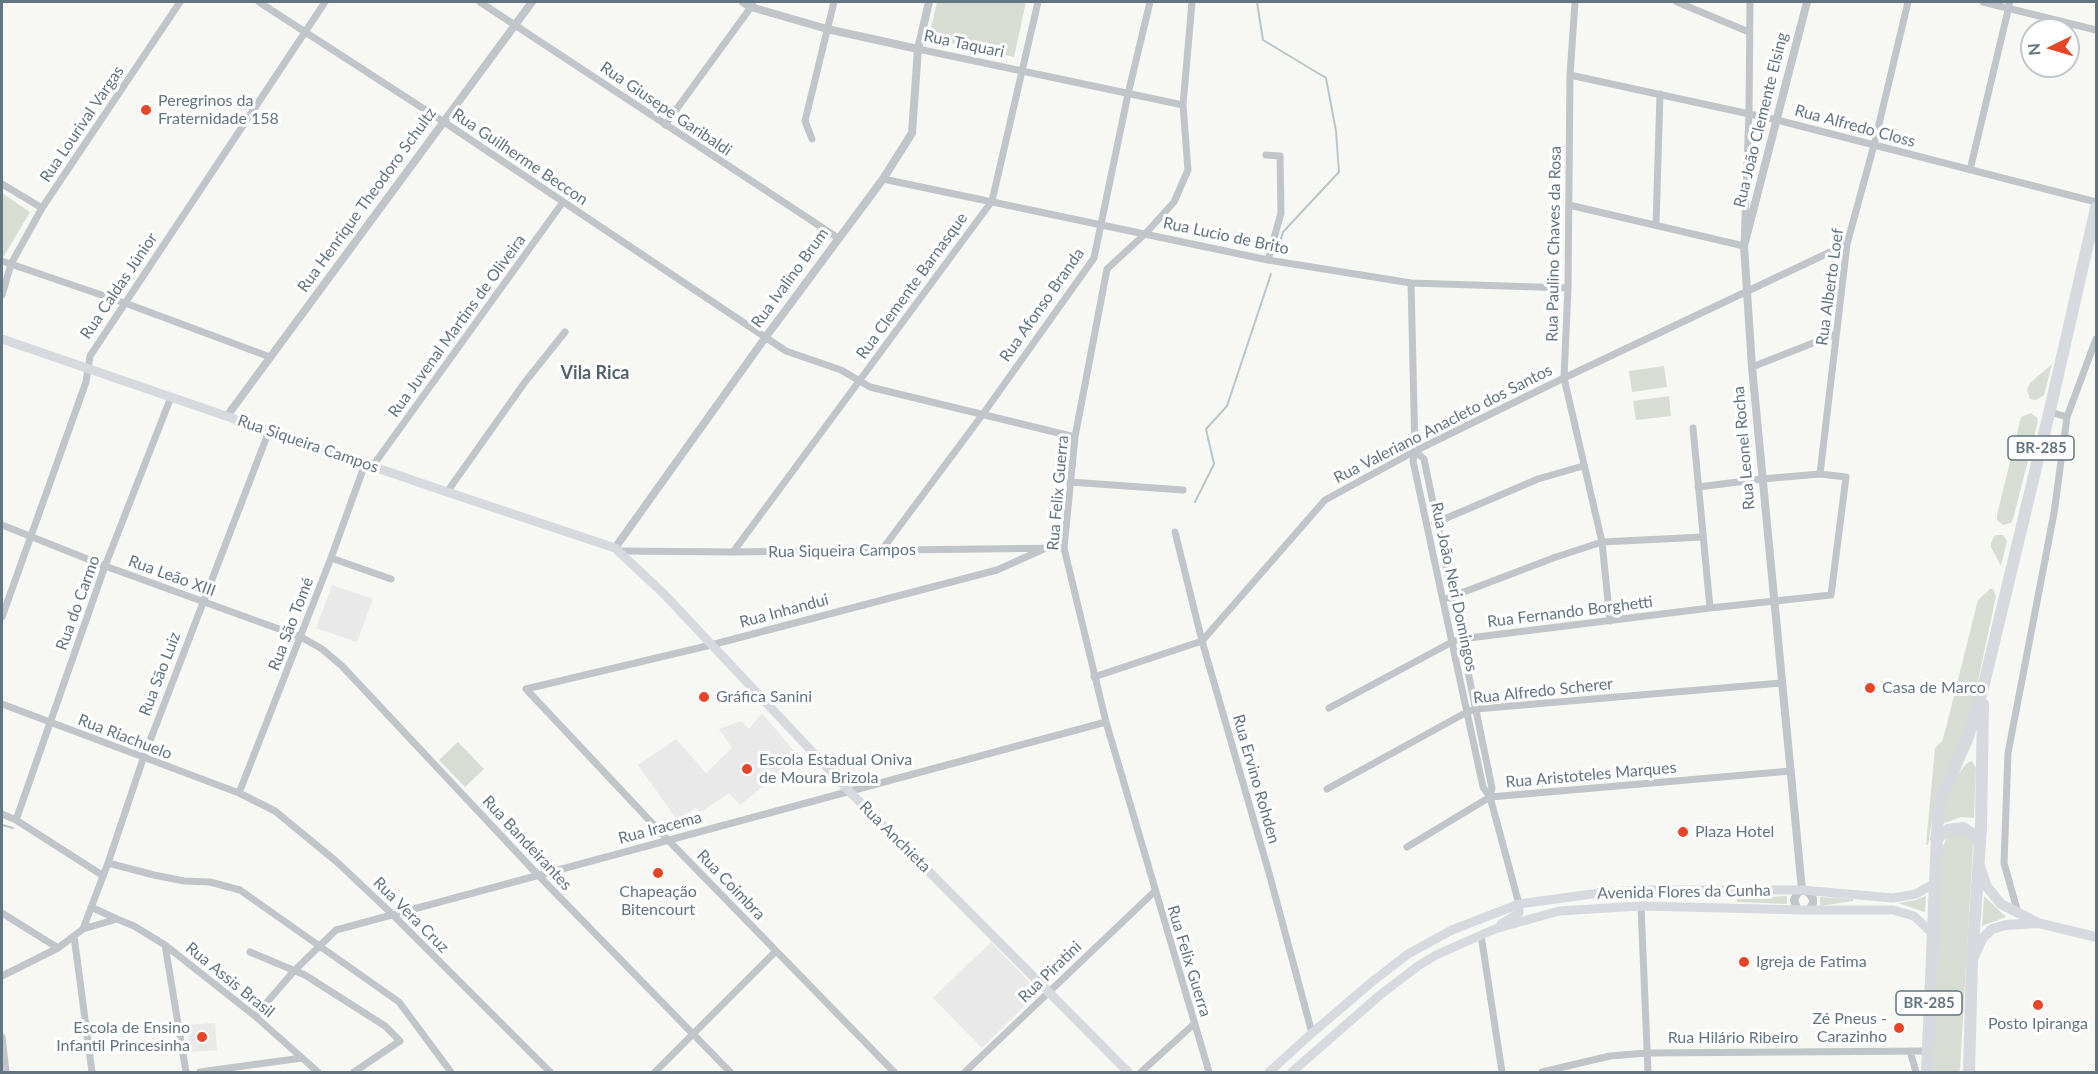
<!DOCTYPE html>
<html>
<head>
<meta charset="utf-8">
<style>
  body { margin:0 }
  #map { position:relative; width:2098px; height:1074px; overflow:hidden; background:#f7f7f4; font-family:Lato,sans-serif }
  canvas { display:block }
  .frame { position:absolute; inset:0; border:3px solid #627580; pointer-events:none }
  .north { position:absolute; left:2020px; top:18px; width:60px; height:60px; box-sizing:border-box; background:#fff; border:2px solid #c0c8cc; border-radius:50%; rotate:265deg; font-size:16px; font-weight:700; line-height:24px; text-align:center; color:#627580 }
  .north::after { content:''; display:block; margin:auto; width:21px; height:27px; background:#e74525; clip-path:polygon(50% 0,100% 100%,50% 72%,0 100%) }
</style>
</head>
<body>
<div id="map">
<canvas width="2098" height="1074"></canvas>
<div class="frame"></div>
<div class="north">N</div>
</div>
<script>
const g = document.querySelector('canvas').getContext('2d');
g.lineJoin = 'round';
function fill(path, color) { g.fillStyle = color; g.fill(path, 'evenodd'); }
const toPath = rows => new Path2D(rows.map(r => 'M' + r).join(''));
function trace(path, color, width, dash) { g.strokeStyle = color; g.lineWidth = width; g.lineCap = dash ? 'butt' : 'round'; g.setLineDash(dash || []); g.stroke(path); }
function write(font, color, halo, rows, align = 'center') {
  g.font = font + ' Lato,sans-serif'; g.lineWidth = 6; g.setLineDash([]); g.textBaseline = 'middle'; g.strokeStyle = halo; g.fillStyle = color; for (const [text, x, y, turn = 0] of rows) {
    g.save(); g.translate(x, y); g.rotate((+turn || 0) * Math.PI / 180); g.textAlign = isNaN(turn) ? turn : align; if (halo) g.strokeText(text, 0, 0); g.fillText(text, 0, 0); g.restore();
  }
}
fill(toPath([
  [332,585,373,599,357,642,316,628],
  [762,713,799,757,740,805,729,793,701,812,696,807,678,821,638,765,676,739,706,773,732,748,719,729,741,721,749,729],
  [991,942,1039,992,982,1048,933,998],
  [215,1023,217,1050,189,1052,187,1025]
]), '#e8e9e8');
fill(toPath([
  [937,2,1026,2,1014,57,929,38],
  [2,193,30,212,4,256,2,255],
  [2052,364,2044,395,2036,400,2030,399,2027,390,2030,383],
  [1664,366,1667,387,1632,392,1629,371],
  [1669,396,1671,416,1636,420,1633,401],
  [2031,413,2037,418,2038,421,2013,519,2011,523,2003,525,1997,520,1997,515,2021,417],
  [1995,535,2003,535,2007,541,2001,566,1991,547,1991,543],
  [1990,589,1993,589,1996,596,1969,723,1932,819,1928,845,1926,845,1935,748,1942,741,1946,728,1978,600],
  [458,742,484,769,465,787,439,760],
  [1972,761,1976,768,1974,818,1961,817,1942,824,1946,800,1958,774,1967,763],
  [1960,831,1972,841,1973,846,1960,1069,1959,1072,1932,1072,1942,848,1949,834],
  [1787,896,1787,904,1737,902,1737,899],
  [1926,896,1925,912,1898,903,1916,900],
  [1984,896,2006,917,1982,926],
  [1820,897,1853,899,1853,901,1820,906]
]), '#d7ddd3');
trace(toPath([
  [1257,2,1263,40,1326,78,1336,131,1339,172,1283,232,1278,249],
  [1195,502,1214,464,1206,429,1227,406,1271,274],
  [2,825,13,828]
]), '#b8c6c9', 2);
trace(toPath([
  [259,2,444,122,786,351,841,370,870,387,1075,437],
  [480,2,838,238],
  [1192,2,1183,105,1188,170,1174,202,1146,233,1107,269,1075,437,1064,548,1106,722,1209,1072],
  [1575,2,1570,75,1568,288,1564,378,1602,542,1610,621],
  [1677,2,1749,32],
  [1983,2,2096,30],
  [918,49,1183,105],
  [1570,75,1777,120,2096,202],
  [665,125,751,7,753,2],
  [812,139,805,121,834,2],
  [1266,155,1280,156,1281,213,1268,260],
  [1970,170,2010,2],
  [883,179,1268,260,1411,283,1568,288],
  [2,184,42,208],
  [1569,205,1744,246,1749,113,1750,2],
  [1656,224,1660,94],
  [2,261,125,303,270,357],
  [1411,283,1415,451,1413,461,1483,787,1490,797,1519,904],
  [2,295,11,264,42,208,180,2],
  [1752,367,1836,334],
  [2050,412,2067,417],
  [1693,428,1710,608],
  [1415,451,1424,459,1492,788,1490,797],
  [372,467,563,202],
  [1820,474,1847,244,1874,145,1908,2],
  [1070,482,1183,490],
  [447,492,525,382,565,332],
  [1435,523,1538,479,1583,466],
  [2,525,105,566,301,637,322,649,342,666,538,875,730,1072],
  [1175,532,1202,641,1269,873,1312,1033],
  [620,551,733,552,1064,548],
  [881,551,983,414,1094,258,1128,94,1150,2],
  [733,552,992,201,1038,2],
  [331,558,391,579],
  [1448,598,1556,557,1602,542,1703,537],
  [2,617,86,382,90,356,325,2],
  [1094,677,1202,641,1325,500,1415,451,1564,378,1847,244],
  [526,689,711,645,997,570,1046,548],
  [526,689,668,840,894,1072],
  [2,704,239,793,275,811,337,862,392,914,550,1072],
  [1329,708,1452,642,1461,639,1710,608,1831,595,1846,477,1820,474,1762,479,1698,487],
  [1327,789,1467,712,1476,709,1781,683],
  [239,793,331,558,365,464],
  [2,814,16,820,102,875],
  [16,820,105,566,171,397],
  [1407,847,1490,797,1791,771],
  [108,863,154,875,184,881,210,882,240,890,399,1002,451,1072],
  [1641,906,1648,1072],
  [91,907,117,919],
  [2,913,58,948],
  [2018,913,2004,863,2008,753,2054,513,2067,417,2096,339],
  [83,929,108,863,143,759,269,431],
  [1481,935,1502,1072],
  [74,936,92,1072],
  [165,945,186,1072],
  [250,952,305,975,385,1026,400,1041,354,1072],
  [2,976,58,948,83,929,117,919,134,926,165,945,255,1016,318,1072],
  [255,1016,294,971,336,930,1106,722],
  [2,1037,6,1072],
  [1910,1051,1916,1072],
  [200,1072,302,1058],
  [655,1072,776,951],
  [965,1072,1154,892],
  [1141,1072,1194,1024],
  [1542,1072,1610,1056,1647,1053,1927,1051]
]), '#c0c5c9', 7);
trace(toPath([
  [743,2,751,7,827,29,918,49],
  [227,416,532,2],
  [615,548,765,338,883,179,912,133,918,49,929,2],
  [1802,890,1752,367,1744,246,1807,2],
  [1803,890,1809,893,1813,899,1813,903,1809,910],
  [1798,910,1794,900,1797,894,1802,890]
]), '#c0c5c9', 8);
trace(toPath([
  [2,339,447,492,615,548,665,595,850,792,1128,1072],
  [1501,924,1519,913,1519,904],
  [1269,1072,1312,1033,1373,981,1408,954,1452,930,1519,904,1599,893,1640,890,1802,890,1893,898,1916,894,1935,883],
  [1292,1072,1380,995,1418,966,1436,955,1495,929,1559,911,1641,906,1804,910,1893,910,1914,916,1932,933]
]), '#d6dade', 9);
trace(toPath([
  [1980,866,1987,887,2001,904,2038,923,2096,937],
  [1974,957,1982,939,1992,929,2006,925,2038,923]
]), '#d6dade', 10);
trace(toPath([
  [1936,839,1948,830,1963,828,1974,835,1979,843],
  [1927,1072,1938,812,1942,797,1968,737,1983,688,2052,401,2096,208],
  [1969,1072,1972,961,1981,827,1983,704]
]), '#d6dade', 12);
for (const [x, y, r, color] of [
  [146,110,6,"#e74525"],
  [1870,688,6,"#e74525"],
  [704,697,6,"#e74525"],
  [747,769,6,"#e74525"],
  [1683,832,6,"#e74525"],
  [658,873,6,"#e74525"],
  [1744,962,6,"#e74525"],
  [2038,1005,6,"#e74525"],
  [1899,1028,6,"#e74525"],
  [202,1037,6,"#e74525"]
]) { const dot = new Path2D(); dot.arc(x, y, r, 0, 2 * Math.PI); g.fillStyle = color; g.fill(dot); trace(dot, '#fff', 2); }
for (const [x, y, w] of [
  [2041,448,66],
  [1929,1003,66]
]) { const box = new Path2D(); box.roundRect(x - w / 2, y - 12, w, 24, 4.5); g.fillStyle = '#fff'; g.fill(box); trace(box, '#627580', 1.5); }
write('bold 15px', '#627580', null, [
  ["BR-285",2041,448],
  ["BR-285",1929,1003]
]);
write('16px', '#627580', '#fff', [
  ["Rua Taquari",964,44,12],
  ["Rua Giusepe Garibaldi",666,109,34],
  ["Rua João Clemente Elsing",1761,120,-76],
  ["Rua Lourival Vargas",82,124,-56],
  ["Rua Alfredo Closs",1855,126,15],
  ["Rua Guilherme Beccon",520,157,34],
  ["Rua Henrique Theodoro Schultz",367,200,-54],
  ["Rua Lucio de Brito",1226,236,12],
  ["Rua Paulino Chaves da Rosa",1554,244,-89],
  ["Rua Ivalino Brum",790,278,-54],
  ["Rua Caldas Júnior",119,286,-56],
  ["Rua Clemente Barnasque",912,286,-54],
  ["Rua Alberto Loef",1830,287,-82],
  ["Rua Afonso Branda",1042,305,-55],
  ["Rua Juvenal Martins de Oliveira",457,326,-54],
  ["Rua Valeriano Anacleto dos Santos",1443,424,-27],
  ["Rua Siqueira Campos",308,444,19],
  ["Rua Leonel Rocha",1744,448,-95],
  ["Rua Felix Guerra",1058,493,-85],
  ["Rua Siqueira Campos",842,551,-1],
  ["Rua Leão XIII",172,576,20],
  ["Rua João Neri Domingos",1454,587,78],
  ["Rua do Carmo",78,603,-70],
  ["Rua Inhandui",784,611,-15],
  ["Rua Fernando Borghetti",1570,612,-7],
  ["Rua São Tomé",291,624,-69],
  ["Rua São Luiz",160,674,-69],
  ["Rua Alfredo Scherer",1543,691,-6],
  ["Rua Riachuelo",125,737,21],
  ["Rua Aristoteles Marques",1591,775,-5],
  ["Rua Ervino Rohden",1256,779,74],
  ["Rua Iracema",660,828,-15],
  ["Rua Anchieta",895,837,45],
  ["Rua Bandeirantes",527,843,47],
  ["Rua Coimbra",731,885,46],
  ["Avenida Flores da Cunha",1684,892,-1],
  ["Rua Vera Cruz",411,915,45],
  ["Rua Felix Guerra",1189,961,73],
  ["Rua Piratini",1050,972,-44],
  ["Rua Assis Brasil",230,980,39],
  ["Rua Hilário Ribeiro",1733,1038]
]);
write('16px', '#627580', '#fff', [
  ["Peregrinos da",158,101],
  ["Fraternidade 158",158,119],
  ["Casa de Marco",1882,688],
  ["Gráfica Sanini",716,697],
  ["Escola Estadual Oniva",759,760],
  ["de Moura Brizola",759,778],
  ["Plaza Hotel",1695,832],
  ["Chapeação",658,892,"center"],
  ["Bitencourt",658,910,"center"],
  ["Igreja de Fatima",1756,962],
  ["Zé Pneus -",1887,1019,"right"],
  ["Carazinho",1887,1037,"right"],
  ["Posto Ipiranga",2038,1024,"center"],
  ["Escola de Ensino",190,1028,"right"],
  ["Infantil Princesinha",190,1046,"right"]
], 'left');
write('bold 18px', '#54626b', '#fff', [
  ["Vila Rica",595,373]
]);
</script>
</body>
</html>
